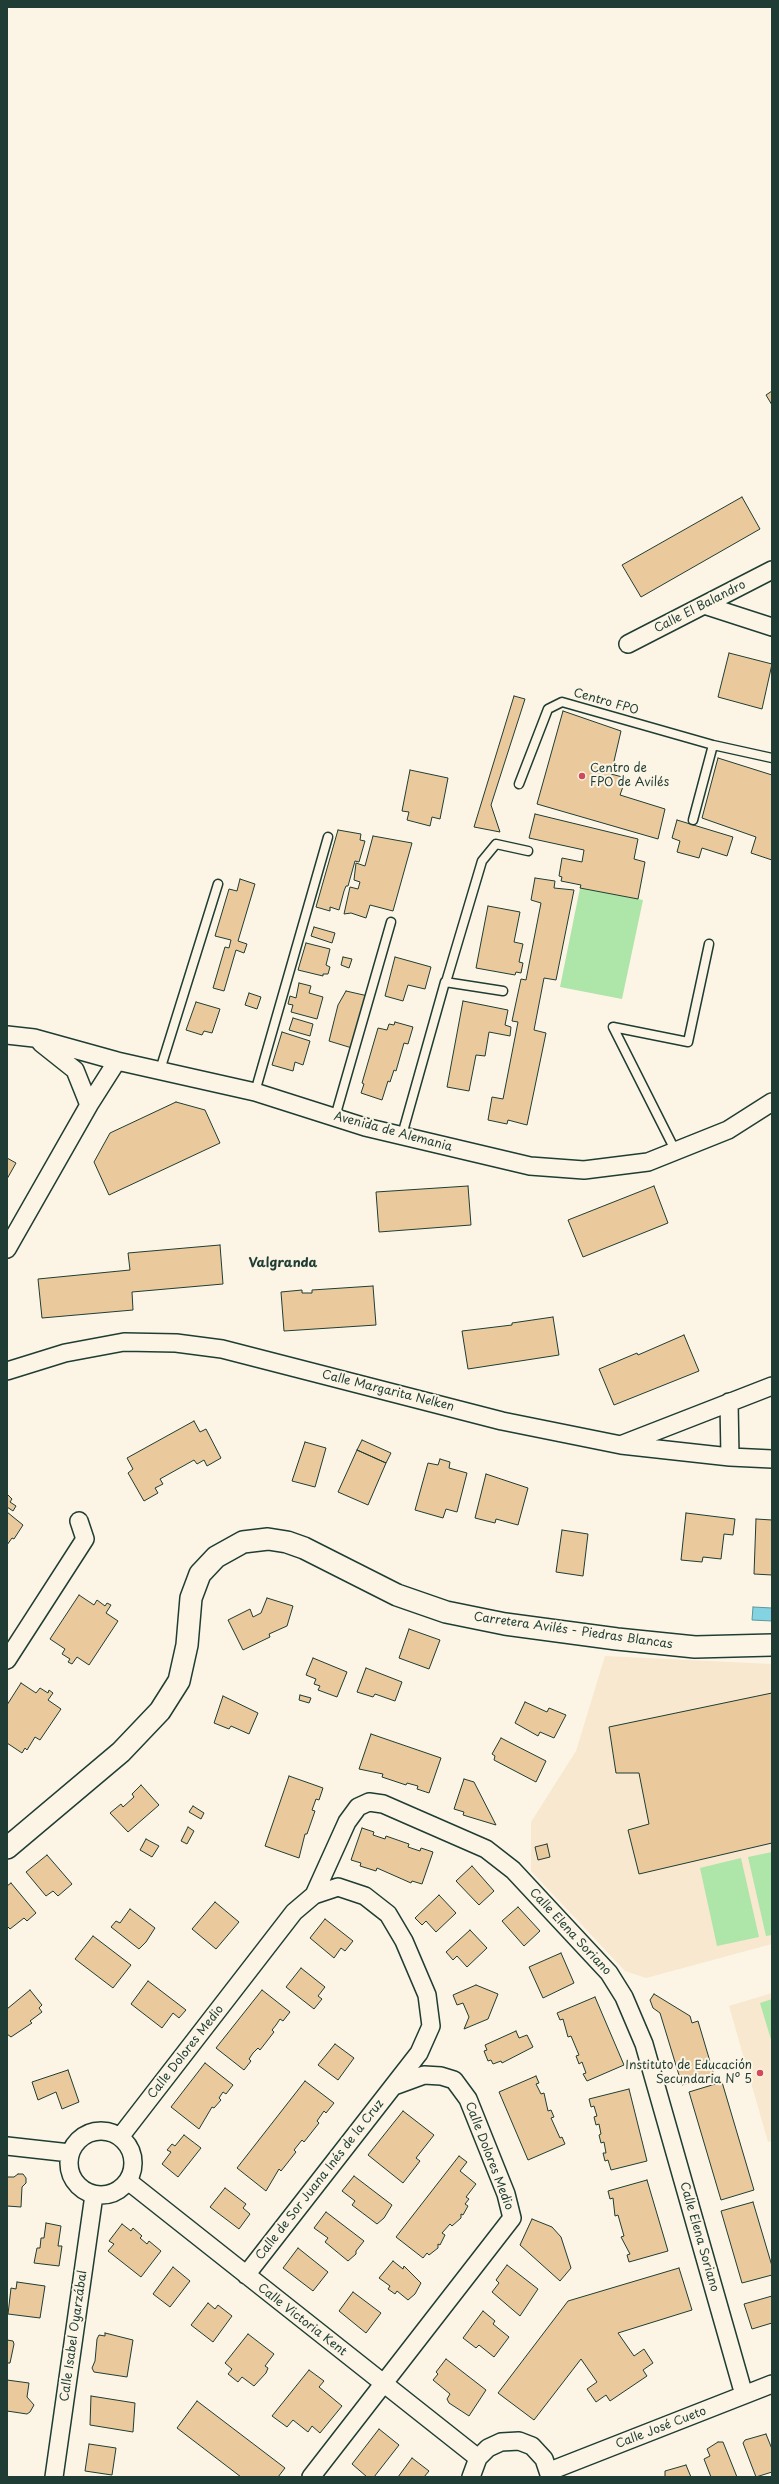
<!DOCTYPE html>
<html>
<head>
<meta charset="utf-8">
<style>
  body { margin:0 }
  #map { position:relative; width:779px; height:2484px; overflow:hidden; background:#fcf5e5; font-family:"Playpen Sans",sans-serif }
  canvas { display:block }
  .frame { position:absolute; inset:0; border:8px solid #1f3d34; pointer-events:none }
</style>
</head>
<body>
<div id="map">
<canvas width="779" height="2484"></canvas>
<div class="frame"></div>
</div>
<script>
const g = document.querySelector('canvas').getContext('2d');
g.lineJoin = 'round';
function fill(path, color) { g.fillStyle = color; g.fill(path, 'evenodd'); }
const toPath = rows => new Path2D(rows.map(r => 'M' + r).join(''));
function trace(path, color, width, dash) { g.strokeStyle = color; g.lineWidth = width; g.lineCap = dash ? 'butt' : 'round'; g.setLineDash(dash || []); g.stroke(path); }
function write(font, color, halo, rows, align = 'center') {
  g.font = font + ' "Playpen Sans",sans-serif'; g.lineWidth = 4; g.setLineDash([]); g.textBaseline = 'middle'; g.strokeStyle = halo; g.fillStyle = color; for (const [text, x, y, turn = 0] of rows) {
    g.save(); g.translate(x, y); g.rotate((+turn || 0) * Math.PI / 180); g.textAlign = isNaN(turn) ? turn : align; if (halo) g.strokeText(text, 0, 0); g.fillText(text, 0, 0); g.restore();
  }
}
fill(toPath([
  [605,1656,772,1664,772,1944,646,1978,625,1971,531,1871,531,1822,576,1751],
  [772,1993,772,2141,768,2142,729,2006]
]), '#f7e8cf');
fill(toPath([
  [580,888,643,900,622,999,560,987],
  [772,1852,772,1935,766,1936,748,1857],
  [741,1858,759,1937,717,1946,700,1868],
  [772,1999,772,2043,760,2003]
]), '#aee5a8');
const water = toPath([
  [753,1607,772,1608,772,1621,752,1620,753,1607]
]);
fill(water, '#84d3e2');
trace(water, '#5c979c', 1);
const building = toPath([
  [772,391,772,405,766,395,772,391],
  [742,497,760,529,641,597,622,565,742,497],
  [729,653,772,664,762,709,718,697,729,653],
  [514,696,525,699,491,805,500,832,474,827,514,696],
  [563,711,621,731,611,774,626,778,620,795,665,809,658,839,537,804,563,711],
  [718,758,772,775,772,860,751,853,756,837,702,818,718,758],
  [410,770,448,778,440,819,432,817,430,826,407,820,409,812,402,811,410,770],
  [535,814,638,839,634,859,645,862,638,899,580,888,581,885,561,881,562,877,559,876,562,858,582,862,584,850,529,838,535,814],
  [677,820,733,837,727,856,702,848,699,858,677,852,680,841,672,838,677,820],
  [338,830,361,834,360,840,365,841,359,862,355,861,348,886,346,886,344,891,339,910,330,907,330,911,316,907,338,830],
  [373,836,412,843,393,911,370,905,366,918,351,913,344,914,350,887,358,889,360,882,354,880,356,863,365,866,373,836],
  [535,878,555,881,554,888,574,890,556,980,544,978,534,1030,546,1033,527,1125,508,1120,507,1124,488,1120,492,1097,503,1099,518,1022,512,1021,521,979,526,980,541,903,531,900,535,878],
  [240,879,255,884,238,941,247,944,244,953,236,950,224,991,213,988,225,947,229,948,231,940,215,936,229,889,237,891,240,879],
  [488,906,520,912,514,942,523,944,519,962,523,963,521,973,516,972,515,975,476,968,488,906],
  [314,927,335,933,332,943,311,936,314,927],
  [306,943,330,949,326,965,330,967,328,974,323,974,323,976,298,970,306,943],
  [343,957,352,959,349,968,341,965,343,957],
  [395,957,431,967,425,989,408,985,403,1001,385,996,395,957],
  [299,983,311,986,309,993,323,997,317,1019,291,1012,293,1005,288,1004,290,996,296,998,299,983],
  [346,991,368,996,352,1048,329,1041,338,1005,346,991],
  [249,993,261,997,257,1009,245,1005,249,993],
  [463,1001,508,1010,505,1025,511,1027,510,1036,489,1032,485,1056,476,1055,469,1091,447,1087,463,1001],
  [196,1002,220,1009,212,1033,204,1031,202,1035,186,1030,196,1002],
  [293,1018,313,1024,310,1036,289,1030,293,1018],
  [395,1022,413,1027,408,1044,404,1043,396,1071,394,1070,390,1082,388,1081,382,1100,361,1093,364,1084,362,1083,378,1028,387,1030,389,1024,394,1025,395,1022],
  [282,1032,310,1041,303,1065,295,1062,293,1071,272,1065,282,1032],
  [176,1102,205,1110,220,1143,109,1195,94,1162,110,1133,176,1102],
  [7,1158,16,1163,7,1179,7,1158],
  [468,1186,471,1225,379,1232,376,1192,468,1186],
  [654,1186,668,1223,583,1257,568,1220,654,1186],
  [220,1245,223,1284,132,1292,133,1310,42,1318,38,1279,130,1270,128,1253,220,1245],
  [373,1286,376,1325,284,1331,281,1292,302,1290,302,1293,312,1293,312,1290,373,1286],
  [553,1317,559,1355,468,1369,462,1331,512,1325,512,1323,553,1317],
  [684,1335,699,1371,614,1405,599,1369,637,1353,638,1355,684,1335],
  [194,1421,200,1432,206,1429,221,1458,207,1466,204,1460,197,1464,194,1460,160,1479,163,1484,155,1488,158,1493,144,1501,128,1473,133,1469,127,1458,194,1421],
  [362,1440,391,1453,386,1463,357,1450,362,1440],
  [305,1442,326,1448,315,1487,292,1481,305,1442],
  [357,1450,386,1463,368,1505,338,1492,357,1450],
  [440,1459,450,1462,449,1468,467,1473,457,1512,446,1509,443,1518,415,1510,428,1463,438,1465,440,1459],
  [486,1474,528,1488,518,1525,496,1519,495,1523,475,1518,486,1474],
  [7,1494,12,1499,10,1502,16,1506,13,1511,7,1507,7,1494],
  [7,1512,23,1525,14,1539,12,1538,7,1545,7,1512],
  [686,1513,735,1519,733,1535,724,1534,721,1559,703,1557,702,1562,681,1560,686,1513],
  [756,1519,772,1520,772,1575,754,1574,756,1519],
  [562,1530,588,1534,583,1576,556,1572,562,1530],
  [79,1595,94,1605,97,1600,105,1606,107,1603,111,1605,106,1613,118,1621,89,1665,77,1657,72,1664,68,1662,70,1659,62,1654,65,1649,50,1639,79,1595],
  [267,1598,293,1606,287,1626,269,1634,270,1637,243,1650,228,1620,250,1609,253,1617,261,1613,267,1598],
  [409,1629,440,1640,429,1669,399,1658,409,1629],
  [313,1658,347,1672,337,1697,318,1690,320,1686,314,1684,316,1679,306,1675,313,1658],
  [366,1668,402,1682,395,1701,375,1694,373,1697,357,1692,366,1668],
  [21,1683,36,1693,40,1688,48,1693,49,1690,53,1693,48,1700,61,1709,40,1740,35,1737,27,1750,25,1748,22,1753,7,1743,7,1705,21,1683],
  [772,1693,772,1843,639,1874,628,1830,649,1824,639,1773,616,1773,609,1727,772,1693],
  [300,1695,311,1698,309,1703,299,1700,300,1695],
  [223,1696,258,1713,249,1734,231,1726,229,1729,214,1723,223,1696],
  [525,1702,547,1712,549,1708,566,1715,554,1738,540,1732,538,1736,515,1723,525,1702],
  [371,1734,441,1758,429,1793,417,1789,418,1786,407,1783,406,1785,382,1777,383,1774,359,1769,371,1734],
  [501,1738,546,1761,536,1782,494,1760,495,1756,492,1754,501,1738],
  [289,1776,323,1788,319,1800,316,1799,312,1810,315,1811,307,1834,305,1834,299,1858,265,1846,289,1776],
  [464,1779,474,1782,496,1825,463,1815,464,1812,454,1809,464,1779],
  [141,1785,159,1805,128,1832,110,1813,121,1804,123,1807,134,1797,132,1794,141,1785],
  [193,1806,204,1813,201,1819,189,1812,193,1806],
  [188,1827,194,1831,187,1844,181,1841,188,1827],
  [362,1828,374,1832,373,1835,385,1839,386,1836,409,1844,408,1847,420,1851,421,1848,433,1852,422,1884,412,1881,411,1883,377,1868,376,1871,360,1866,361,1863,351,1860,362,1828],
  [146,1839,159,1846,152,1857,140,1850,146,1839],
  [547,1844,550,1857,538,1860,535,1847,547,1844],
  [47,1855,72,1884,58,1896,53,1891,46,1896,26,1872,47,1855],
  [472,1866,494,1891,479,1905,456,1881,472,1866],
  [11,1883,36,1913,27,1921,24,1918,10,1929,7,1926,7,1886,11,1883],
  [439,1895,456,1913,436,1932,426,1921,422,1925,415,1918,439,1895],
  [215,1902,239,1922,216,1949,192,1929,215,1902],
  [518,1907,540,1931,524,1946,502,1921,518,1907],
  [130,1909,155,1928,146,1942,139,1949,111,1927,116,1921,120,1923,130,1909],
  [325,1919,353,1941,345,1951,341,1948,334,1958,310,1938,325,1919],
  [470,1930,487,1948,467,1967,457,1956,453,1960,446,1952,470,1930],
  [93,1936,131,1965,113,1988,75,1959,93,1936],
  [561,1953,574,1983,543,1998,529,1967,561,1953],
  [301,1968,325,1987,318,1996,322,1999,314,2009,286,1987,301,1968],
  [148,1981,186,2010,179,2018,173,2013,162,2028,131,2004,148,1981],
  [476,1985,498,1994,488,2019,464,2029,469,2017,463,2003,457,2005,453,1995,476,1985],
  [30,1990,42,2005,39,2008,42,2012,30,2021,32,2023,11,2037,7,2034,7,2009,30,1990],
  [262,1990,290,2012,283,2021,280,2019,276,2025,272,2030,274,2032,260,2050,258,2048,253,2053,249,2059,251,2061,244,2070,216,2048,262,1990],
  [654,1994,690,2016,692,2023,698,2021,714,2075,682,2085,660,2013,653,2008,650,2000,654,1994],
  [595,1997,624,2065,587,2081,583,2074,586,2073,582,2062,579,2064,576,2056,579,2055,571,2036,568,2037,563,2019,560,2020,557,2013,595,1997],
  [516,2031,519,2038,527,2035,533,2047,502,2063,501,2061,493,2064,491,2060,488,2061,484,2051,487,2050,485,2045,516,2031],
  [335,2044,354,2058,338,2080,318,2065,335,2044],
  [205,2063,233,2085,226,2094,223,2092,219,2098,221,2100,214,2108,212,2107,199,2129,171,2107,205,2063],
  [68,2070,79,2102,62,2109,56,2092,38,2100,32,2082,68,2070],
  [536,2076,539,2083,536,2084,541,2094,544,2093,548,2111,551,2110,554,2117,551,2118,560,2138,562,2137,565,2144,528,2160,499,2092,536,2076],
  [305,2081,334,2103,326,2113,324,2111,317,2121,319,2123,304,2142,302,2140,294,2150,296,2152,281,2171,279,2169,266,2191,237,2168,305,2081],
  [722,2082,754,2190,721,2200,689,2092,722,2082],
  [629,2089,647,2161,611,2170,608,2160,605,2161,603,2153,606,2153,604,2142,601,2143,599,2135,601,2134,599,2124,596,2125,594,2117,597,2116,594,2106,591,2107,589,2099,629,2089],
  [403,2111,434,2135,416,2158,420,2161,403,2183,368,2155,403,2111],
  [184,2135,201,2148,178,2177,162,2164,171,2152,167,2150,172,2144,175,2146,184,2135],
  [459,2156,467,2162,460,2171,476,2184,466,2197,469,2199,465,2204,468,2206,463,2215,461,2214,461,2218,452,2226,450,2224,442,2233,445,2235,440,2245,438,2244,438,2248,429,2255,427,2253,423,2258,396,2237,459,2156],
  [18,2174,23,2174,26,2178,26,2183,22,2187,21,2207,7,2206,7,2177,14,2177,18,2174],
  [354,2176,392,2205,384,2218,377,2224,352,2205,355,2201,342,2191,354,2176],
  [647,2180,668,2251,629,2262,627,2255,630,2254,621,2237,624,2236,618,2215,615,2216,613,2198,610,2199,608,2191,647,2180],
  [225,2188,246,2204,243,2208,250,2214,239,2229,210,2207,225,2188],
  [753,2202,772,2266,772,2275,742,2283,721,2211,753,2202],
  [326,2212,364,2241,356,2251,356,2254,348,2261,325,2242,328,2238,314,2228,326,2212],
  [532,2219,552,2227,561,2237,571,2268,560,2281,520,2245,532,2219],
  [46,2223,61,2226,58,2246,62,2246,59,2266,34,2263,37,2248,40,2248,41,2238,44,2238,46,2223],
  [122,2224,131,2231,133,2228,142,2236,140,2238,147,2244,149,2241,161,2251,141,2277,108,2251,114,2244,109,2241,122,2224],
  [298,2248,328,2272,313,2291,283,2268,298,2248],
  [393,2261,403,2269,404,2266,421,2283,415,2294,408,2300,397,2291,395,2294,388,2289,390,2286,379,2278,393,2261],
  [507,2265,538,2289,520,2316,492,2292,499,2283,496,2280,507,2265],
  [173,2267,190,2281,170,2307,153,2294,173,2267],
  [679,2268,692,2310,618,2333,634,2356,644,2349,653,2363,643,2370,647,2376,610,2401,606,2395,596,2402,587,2389,597,2382,581,2359,534,2420,498,2393,568,2301,679,2268],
  [17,2282,45,2286,40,2318,8,2314,11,2288,16,2289,17,2282],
  [353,2292,381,2313,366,2333,339,2311,353,2292],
  [772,2296,772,2323,752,2329,744,2304,772,2296],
  [208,2303,215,2309,218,2305,232,2316,213,2342,191,2325,208,2303],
  [483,2311,495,2321,493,2324,509,2337,494,2357,479,2345,476,2348,463,2338,483,2311],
  [105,2333,133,2340,127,2377,94,2372,92,2368,95,2361,97,2339,99,2335,105,2336,105,2333],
  [248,2334,274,2354,265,2366,268,2368,266,2373,254,2386,242,2377,238,2382,228,2374,232,2369,225,2363,248,2334],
  [7,2340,13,2341,14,2344,10,2363,7,2363,7,2340],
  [446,2359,486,2390,469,2416,449,2403,447,2399,450,2394,433,2380,438,2374,436,2372,446,2359],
  [309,2370,324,2381,319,2387,342,2406,320,2433,312,2426,308,2432,293,2420,287,2427,272,2416,309,2370],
  [7,2380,29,2383,27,2397,34,2405,30,2412,27,2414,7,2411,7,2380],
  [91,2396,135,2403,133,2432,90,2425,91,2396],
  [197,2401,285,2468,278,2477,241,2477,177,2428,197,2401],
  [379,2429,399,2445,374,2477,367,2477,352,2464,379,2429],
  [766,2434,772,2449,772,2472,756,2477,743,2443,745,2440,766,2434],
  [718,2442,723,2442,737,2477,711,2477,704,2459,710,2456,707,2449,718,2442],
  [89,2444,116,2448,112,2475,85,2471,89,2444],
  [412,2458,429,2471,424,2477,398,2477,412,2458],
  [686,2465,691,2477,665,2477,665,2471,686,2465]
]);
fill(building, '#eaca9c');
trace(building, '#1f3d34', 1);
const service = toPath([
  [519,784,548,709,562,702,713,745,772,758],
  [693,820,713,745],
  [446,982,482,861,496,844,528,851],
  [160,1070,218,884],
  [255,1092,328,837],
  [335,1117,391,922],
  [402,1135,445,982,503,991],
  [676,1152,613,1027,688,1042,709,944]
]);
const minor = toPath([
  [704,605,772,627],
  [628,644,772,570],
  [7,1035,34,1038,117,1061,255,1092,365,1127,530,1166,584,1170,648,1162,728,1130,772,1102],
  [41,1043,75,1070,89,1105],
  [7,1249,89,1105,117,1061],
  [7,1371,65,1353,124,1342,176,1343,222,1349,502,1421,621,1445,730,1457,772,1459],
  [729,1402,730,1457],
  [623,1444,772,1386],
  [7,1660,85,1539,79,1521],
  [314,1895,347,1822,358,1807,369,1802,383,1804,486,1849,513,1870,609,1973,624,1997,644,2044,744,2395],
  '69 2163a32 32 0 1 1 64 0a32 32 0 1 1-64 0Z',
  [120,2137,294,1912,314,1895,338,1887,365,1896,388,1914,404,1941,427,1995,431,2026,419,2053,246,2275],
  [7,2146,70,2153],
  [128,2181,478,2458],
  [550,2471,772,2384],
  [54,2477,94,2195],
  [311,2477,512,2218,506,2194,468,2099,454,2080,441,2076,424,2075,394,2086],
  [471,2477,478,2458,488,2448,501,2442,519,2441,532,2446,544,2459,550,2477]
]);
const tertiary = toPath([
  [7,1848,121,1752,160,1711,179,1681,187,1645,191,1598,200,1574,216,1557,243,1542,268,1539,287,1542,304,1548,397,1595,446,1612,505,1624,617,1639,695,1647,772,1645]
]);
trace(service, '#1f3d34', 11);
trace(minor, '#1f3d34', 20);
trace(tertiary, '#1f3d34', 24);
trace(service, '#fcf5e5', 8);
trace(minor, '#fcf5e5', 17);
trace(tertiary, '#fcf5e5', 21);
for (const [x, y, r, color] of [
  [582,776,4,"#d1495b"],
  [760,2073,4,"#d1495b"]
]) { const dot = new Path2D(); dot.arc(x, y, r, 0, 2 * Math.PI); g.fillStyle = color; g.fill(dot); trace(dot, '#fcf5e5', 1.5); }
write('12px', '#1f3d34', '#fcf5e5', [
  ["Calle El Balandro",700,607,-27],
  ["Centro FPO",606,702,16],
  ["Avenida de Alemania",393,1132,15],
  ["Calle Margarita Nelken",388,1391,14],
  ["Carretera Avilés - Piedras Blancas",573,1631,8],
  ["Calle Elena Soriano",570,1932,47],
  ["Calle Dolores Medio",186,2052,-52],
  ["Calle Dolores Medio",489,2156,69],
  ["Calle de Sor Juana Inés de la Cruz",320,2180,-52],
  ["Calle Elena Soriano",699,2237,74],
  ["Calle Victoria Kent",302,2320,38],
  ["Calle Isabel Oyarzábal",74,2336,-82],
  ["Calle José Cueto",661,2428,-21]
]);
write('12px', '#1f3d34', '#fcf5e5', [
  ["Centro de",590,769],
  ["FPO de Avilés",590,783],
  ["Instituto de Educación",752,2066,"right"],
  ["Secundaria Nº 5",752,2080,"right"]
], 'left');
write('bold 13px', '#1f3d34', '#fcf5e5', [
  ["Valgranda",283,1263]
]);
</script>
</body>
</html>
